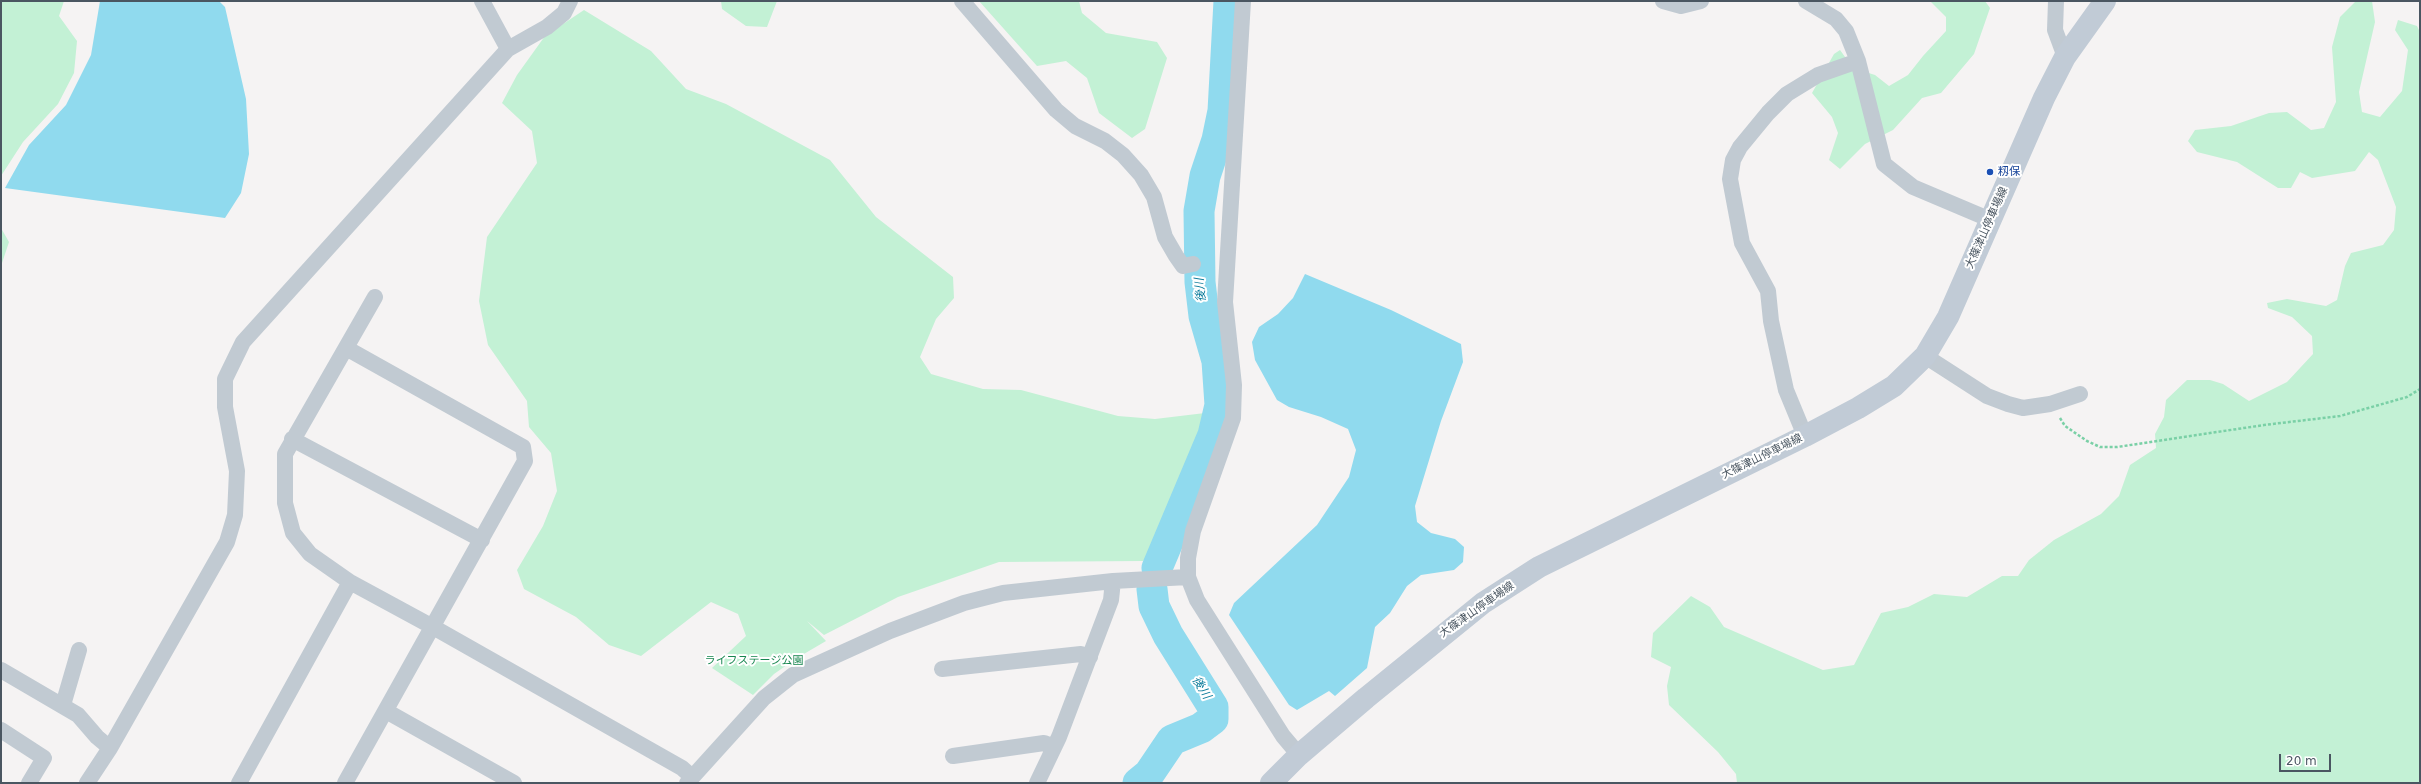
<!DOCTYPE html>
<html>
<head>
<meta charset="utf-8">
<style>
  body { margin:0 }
  #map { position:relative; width:2421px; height:784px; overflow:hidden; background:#f5f3f3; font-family:"DejaVu Sans",sans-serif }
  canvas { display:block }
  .frame { position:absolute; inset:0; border:2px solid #4a5661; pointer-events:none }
  .scale { position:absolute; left:2279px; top:754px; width:52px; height:18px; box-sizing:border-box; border:2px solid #4a5661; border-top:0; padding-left:5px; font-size:12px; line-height:14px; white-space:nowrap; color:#4a5661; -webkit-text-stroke:3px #fff; paint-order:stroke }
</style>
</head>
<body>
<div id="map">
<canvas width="2421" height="784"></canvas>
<div class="frame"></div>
<div class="scale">20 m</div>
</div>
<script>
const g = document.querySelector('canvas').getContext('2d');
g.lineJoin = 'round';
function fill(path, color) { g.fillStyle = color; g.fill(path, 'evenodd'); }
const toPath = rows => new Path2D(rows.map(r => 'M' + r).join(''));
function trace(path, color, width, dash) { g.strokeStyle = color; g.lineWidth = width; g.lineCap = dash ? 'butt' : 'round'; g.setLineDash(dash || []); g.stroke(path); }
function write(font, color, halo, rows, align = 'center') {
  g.font = font + ' "DejaVu Sans","Noto Sans JP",sans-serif'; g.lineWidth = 4; g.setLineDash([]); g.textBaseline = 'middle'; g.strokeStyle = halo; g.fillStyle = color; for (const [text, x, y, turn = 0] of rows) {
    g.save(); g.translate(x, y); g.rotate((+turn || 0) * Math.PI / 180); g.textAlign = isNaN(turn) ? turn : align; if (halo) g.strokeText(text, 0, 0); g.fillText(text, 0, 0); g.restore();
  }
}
fill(toPath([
  [1,1,64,1,59,16,77,41,74,73,58,104,23,142,1,176],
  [721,1,777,1,767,27,746,26,722,9],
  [979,1,1079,1,1082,13,1106,33,1157,42,1167,58,1145,129,1132,138,1099,113,1087,78,1066,61,1037,66],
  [1930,1,1985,1,1990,8,1974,54,1941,93,1922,98,1893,130,1865,144,1840,169,1829,160,1838,133,1832,117,1812,93,1834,54,1840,50,1853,68,1875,75,1889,86,1908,75,1923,56,1946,31,1946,17],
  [2356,1,2372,1,2375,22,2359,92,2362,112,2380,117,2402,91,2408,50,2395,30,2398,20,2417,26,2420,32,2420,783,1737,783,1736,774,1718,752,1669,705,1667,686,1671,667,1651,657,1653,633,1691,596,1710,607,1724,627,1823,670,1854,665,1881,613,1908,607,1934,594,1967,597,2002,576,2018,576,2029,560,2054,540,2101,514,2119,496,2130,465,2156,448,2155,434,2164,417,2166,400,2187,380,2210,380,2223,384,2249,401,2287,382,2313,354,2312,336,2292,317,2268,308,2267,303,2287,299,2326,306,2337,300,2345,266,2351,253,2383,245,2394,230,2396,207,2378,160,2369,152,2355,171,2312,178,2300,172,2291,188,2278,188,2237,162,2197,152,2188,141,2195,130,2231,126,2269,113,2287,112,2311,130,2324,128,2336,102,2332,47,2340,17],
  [584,10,651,51,686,89,726,104,830,160,876,217,953,277,954,298,936,319,920,357,931,374,983,389,1021,390,1118,416,1155,419,1205,413,1209,431,1158,547,1143,561,999,562,898,597,824,635,807,621,826,641,797,658,774,674,753,695,712,668,746,636,738,614,711,602,641,656,609,645,576,617,524,589,517,570,543,526,557,491,551,453,529,427,527,401,488,345,479,301,487,237,537,163,532,131,502,103,517,75,545,36],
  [1,228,9,242,1,266]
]), '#c3f1d5');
fill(toPath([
  [100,1,219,1,225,7,246,99,249,154,241,193,225,218,5,188,29,145,66,105,91,55],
  [1305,274,1391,310,1461,344,1463,362,1441,421,1415,506,1417,522,1431,533,1455,539,1464,547,1463,562,1454,570,1421,575,1407,586,1390,613,1375,627,1367,668,1335,696,1329,691,1297,710,1289,705,1229,615,1234,603,1317,525,1349,477,1356,450,1348,429,1321,417,1289,407,1277,400,1255,360,1252,342,1259,327,1278,314,1293,298]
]), '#90daee');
trace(toPath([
  [1157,568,1213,435,1220,405,1217,361,1204,316,1200,282,1199,211,1205,176,1217,140,1223,111,1229,1],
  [1138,783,1149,774,1172,740,1201,728,1213,719,1213,707,1168,635,1154,606,1152,589]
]), '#90daee', 31);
trace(toPath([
  [2060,418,2065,426,2087,441,2100,447,2117,447,2264,425,2340,416,2407,397,2420,389]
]), '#7ad0a6', 2.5, [3, 2]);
trace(toPath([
  [482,1,508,49],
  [962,1,1056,110,1075,126,1105,141,1123,155,1141,175,1154,197,1165,237,1176,256,1183,266,1193,264],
  [1243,1,1225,302,1234,385,1233,418,1193,531,1188,558,1188,577,1197,600,1283,736,1299,755],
  [1663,1,1681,6,1701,1],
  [1806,1,1836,19,1846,31,1858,61,1884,164,1913,187,1991,220],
  [2056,1,2055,30,2065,57],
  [375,297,285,454,285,503,293,533,310,554,350,582,433,627,682,768,692,777],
  [1925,356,1987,396,2008,404,2023,408,2050,404,2080,394],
  [1805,436,1786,390,1771,321,1768,291,1742,243,1730,179,1733,160,1740,147,1768,113,1787,94,1818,75,1858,61],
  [292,439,482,540],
  [942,669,1081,654,1090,657],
  [1,670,78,715,97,737,110,748],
  [63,705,79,650],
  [386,711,514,783],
  [1,730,44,758,29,783],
  [953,756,1044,743,1054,747],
  [87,783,110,748,227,542,235,515,237,471,225,407,225,379,243,342,508,49,547,27,564,13,570,1],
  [239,783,350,582],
  [345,783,525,461,523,447,346,348],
  [687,783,764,698,793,675,890,631,964,603,1003,593,1113,581,1188,577],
  [1037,783,1059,737,1111,600,1113,581]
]), '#c1cad2', 16);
trace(toPath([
  [1271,783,1299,755,1366,698,1483,603,1539,567,1805,436,1858,408,1894,386,1925,356,1948,317,2044,98,2065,57,2105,1]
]), '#c1cbd6', 22);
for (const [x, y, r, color] of [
  [1990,172,4,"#1a4fb4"]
]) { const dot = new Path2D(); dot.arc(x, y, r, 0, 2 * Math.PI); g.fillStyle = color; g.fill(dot); trace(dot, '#fff', 1.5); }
write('11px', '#164399', '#fff', [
  ["籾保",1998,172]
], 'left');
write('11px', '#4a5661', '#fff', [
  ["大篠津山停車場線",1987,228,-66],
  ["大篠津山停車場線",1762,457,-26],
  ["大篠津山停車場線",1477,610,-35]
]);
write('11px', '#17864f', '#fff', [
  ["ライフステージ公園",754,661]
]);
write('italic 12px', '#0c7c9b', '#fff', [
  ["後川",1201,290,-95],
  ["後川",1201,688,58]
]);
</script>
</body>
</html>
